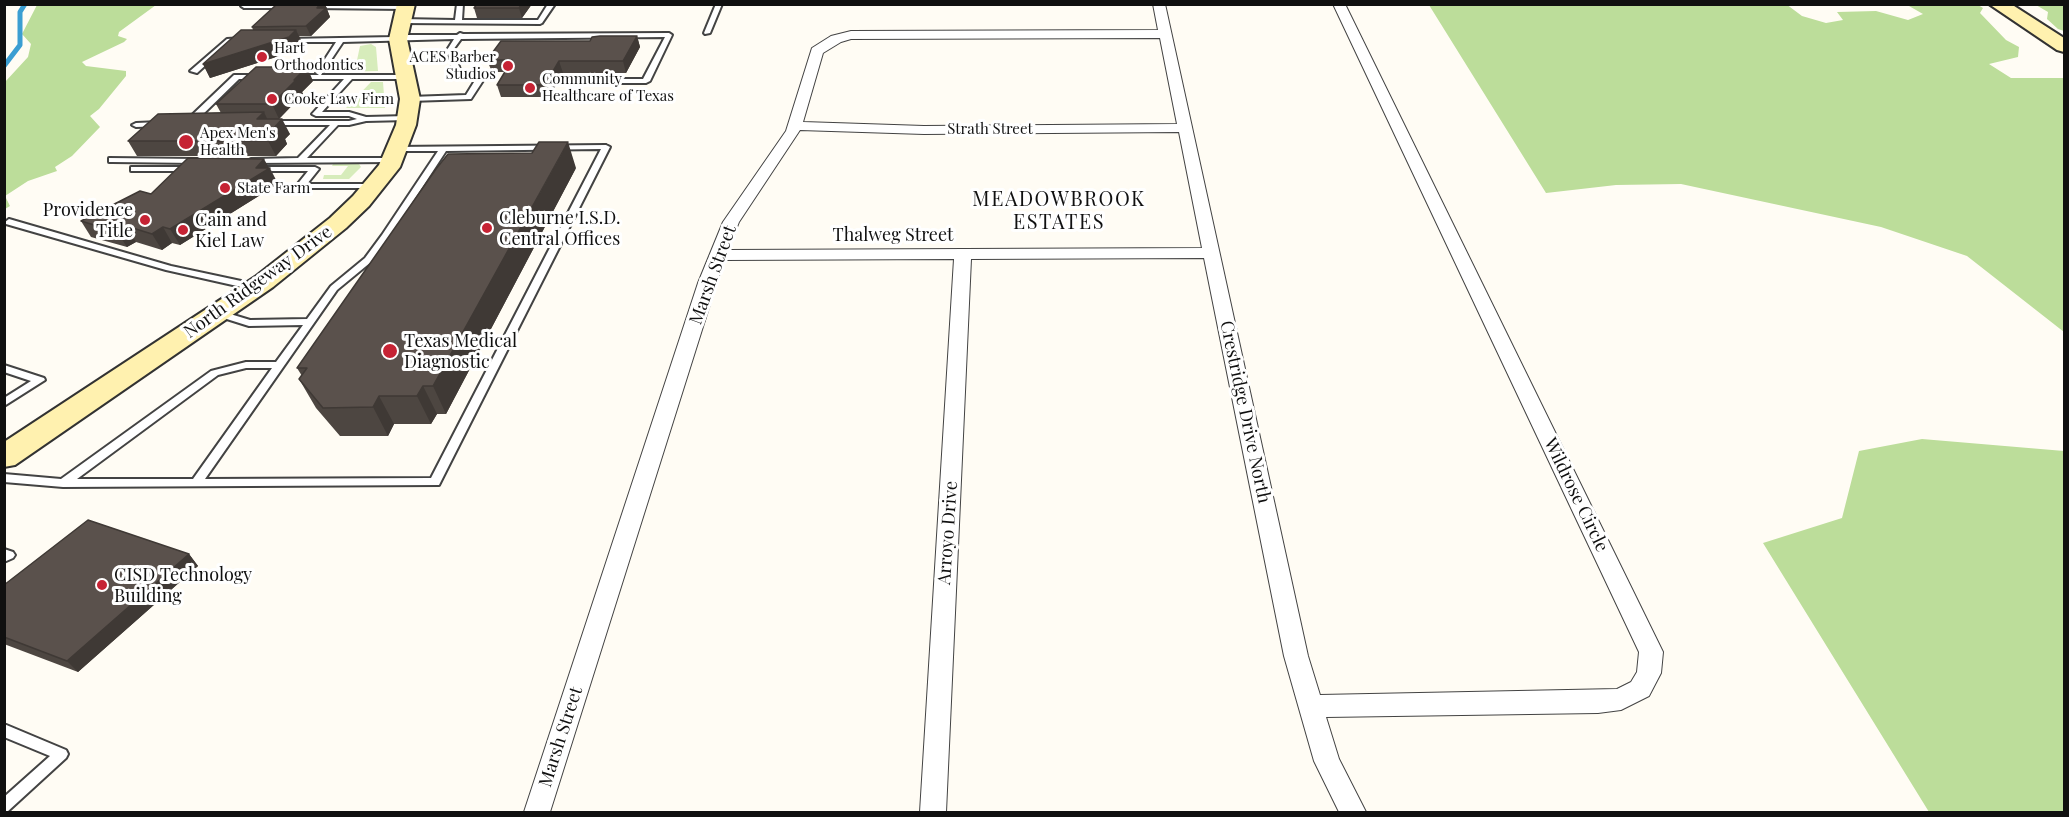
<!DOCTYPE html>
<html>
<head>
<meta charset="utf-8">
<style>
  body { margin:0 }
  #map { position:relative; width:2069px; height:817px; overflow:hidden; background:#fffcf4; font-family:"Playfair Display",serif }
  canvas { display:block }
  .frame { position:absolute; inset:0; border:6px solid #101010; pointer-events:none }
</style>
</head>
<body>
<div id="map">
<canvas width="2069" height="817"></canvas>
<div class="frame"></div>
</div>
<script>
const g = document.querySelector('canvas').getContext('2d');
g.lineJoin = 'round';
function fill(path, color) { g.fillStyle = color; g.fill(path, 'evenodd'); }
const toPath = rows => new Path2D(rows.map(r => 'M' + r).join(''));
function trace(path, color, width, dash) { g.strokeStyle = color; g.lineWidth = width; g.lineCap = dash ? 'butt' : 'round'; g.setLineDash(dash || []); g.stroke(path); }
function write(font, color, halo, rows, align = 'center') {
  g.font = font + ' "Playfair Display",serif'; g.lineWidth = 6; g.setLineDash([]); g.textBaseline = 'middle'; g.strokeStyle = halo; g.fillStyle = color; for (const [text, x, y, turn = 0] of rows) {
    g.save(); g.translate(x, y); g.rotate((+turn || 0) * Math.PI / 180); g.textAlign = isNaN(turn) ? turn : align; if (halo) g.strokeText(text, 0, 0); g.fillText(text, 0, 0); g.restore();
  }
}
fill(toPath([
  [371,44,376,47,378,71,331,72,337,68,356,65,360,46],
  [371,82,383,82,385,108,346,108],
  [333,164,359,164,361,167,349,179,323,179,324,175,341,175,348,166,332,166]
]), '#d7ecbb');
fill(toPath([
  [1786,4,1802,16,1826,23,1843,20,1837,12,1876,11,1908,20,1923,14,1909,6,1911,5,1978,5,1983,8,1980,13,2006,40,2019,47,2018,57,1989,64,2011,78,2064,78,2064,332,1967,256,1881,227,1681,184,1616,185,1546,193,1429,5],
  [37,5,156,5,119,32,118,36,127,39,124,42,82,62,86,66,126,71,126,76,99,109,90,116,100,127,72,156,55,167,57,171,28,181,5,196,10,206,5,209,5,82,28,57,31,44,22,34],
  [2036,5,2064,5,2064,31,2058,29,2047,19,2048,12],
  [1922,439,2064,451,2064,812,1929,812,1763,543,1842,518,1859,451]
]), '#bcdd9a');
trace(toPath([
  [4,66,20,45,20,12,25,4]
]), '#3b9ed2', 5);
const lane = toPath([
  [242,4,291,4,292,6,289,8,244,8,241,6,242,4],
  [309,4,405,5,408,7,405,9,311,8,308,6,309,4],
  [457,4,463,4,462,20,538,20,548,4,555,4,542,23,540,24,401,23,398,21,401,19,455,20,457,4],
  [716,4,722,4,710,33,705,34,704,33,716,4],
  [460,33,463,34,669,33,672,35,650,81,646,83,578,83,574,81,578,79,643,79,665,37,461,39,453,50,462,75,458,77,454,75,447,50,454,39,343,42,321,75,406,75,410,77,406,79,352,79,322,112,349,112,366,117,408,116,412,118,408,120,366,121,349,125,338,125,307,158,392,158,396,160,395,162,251,163,247,161,251,159,298,158,330,125,268,125,268,121,349,121,357,119,349,116,316,116,312,114,344,79,299,79,295,77,299,75,319,75,316,73,336,42,287,42,285,41,285,39,395,37,398,35,457,35,460,33],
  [244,38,246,39,246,41,231,42,197,73,190,71,227,39,244,38],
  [479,74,486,76,471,99,410,101,406,99,410,97,466,95,479,74],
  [234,75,260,75,264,77,260,79,239,79,196,121,190,121,190,117,234,75],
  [160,122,163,122,163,126,136,127,132,125,136,123,160,122],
  [606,145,610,147,439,485,63,487,4,482,4,474,61,479,211,371,246,362,276,362,303,325,249,326,214,315,212,313,217,310,250,320,307,319,331,286,365,258,382,235,438,151,397,151,393,149,394,147,606,145],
  [601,149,431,478,205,479,337,290,371,262,389,238,446,151,601,149],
  [246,368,272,368,193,479,77,479,218,375,246,368],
  [109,158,197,159,201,161,197,163,112,162,109,162,109,158],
  [131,167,191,167,195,169,191,171,131,171,131,167],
  [255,167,315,167,319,169,307,184,373,184,377,186,373,188,300,188,296,186,308,171,258,171,254,169,255,167],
  [9,219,171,266,255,284,260,287,255,290,166,270,6,224,5,222,9,219],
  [4,365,44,378,45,380,4,406,4,398,31,381,4,372,4,365],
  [4,549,13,552,15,555,13,558,4,562,4,549],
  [4,724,66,750,68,754,66,758,7,812,4,812,4,797,50,756,4,737,4,724]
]);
const street = toPath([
  [1153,4,1165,4,1308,656,1320,695,1617,689,1631,682,1637,672,1639,652,1333,4,1345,4,1663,652,1661,673,1649,696,1621,710,1598,713,1326,717,1339,759,1366,812,1339,812,1314,761,1284,656,1204,258,971,259,946,812,920,812,954,259,724,260,550,812,524,812,698,283,723,222,786,131,812,48,831,36,851,31,1158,30,1153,4],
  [1160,38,1177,124,924,126,803,122,823,53,841,42,851,39,1160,38],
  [800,130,924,134,1179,132,1202,248,728,250,739,222,800,130]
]);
const secondary = toPath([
  [397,4,415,4,407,39,420,99,416,125,400,167,369,206,346,228,273,287,15,465,4,467,4,442,255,277,330,218,353,196,379,165,396,125,400,99,389,39,397,4],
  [1989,4,2011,4,2064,38,2064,52,2057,50,1989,4]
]);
trace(lane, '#434343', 4);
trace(street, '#434343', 2);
trace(secondary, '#323232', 4);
fill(lane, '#fff');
fill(street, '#fff');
fill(secondary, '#fff1af');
fill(toPath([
  [325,4,330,17,311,36,299,36,303,44,295,51,210,78,203,64,253,30,252,27],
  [532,4,522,18,477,18,474,8],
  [637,36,640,47,626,73,563,73,549,97,501,97,497,85,505,72,492,72,487,60,590,41],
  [313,81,302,92,303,94,279,119,267,119,290,134,285,139,287,144,276,156,137,156,128,141,221,113,216,104],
  [269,168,270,168,278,184,180,245,172,243,162,250,136,242,127,247,91,237,81,221,151,194],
  [576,168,446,414,437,414,431,424,394,424,388,436,340,436,316,408,299,379,302,376,297,368],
  [189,554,198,566,78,672,4,644,4,585]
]), '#4d4641');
fill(toPath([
  [320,4,325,4,330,17,311,36,306,26,317,8],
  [522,4,532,4,522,18,519,8],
  [296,30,303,44,295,51,210,78,203,64],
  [637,36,640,47,626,73,623,61],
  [559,61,563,73,549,97,545,85],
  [307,67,313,81,302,92,303,94,279,119,272,104,294,80],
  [264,112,271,127,257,119],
  [282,119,290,134,285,139,287,144,276,156,268,141,273,129],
  [568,142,576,168,446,414,433,386],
  [264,159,278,184,180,245,170,229,256,168],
  [126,226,136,242,127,247,117,232],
  [163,227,172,243,162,250,152,234],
  [423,386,437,414,431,424,417,396],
  [379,396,394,424,388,436,373,407],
  [189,554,198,566,78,672,67,661]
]), '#3f3935');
const building = toPath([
  [277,4,320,4,317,8,326,8,306,26,252,27,277,4],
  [477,4,522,4,519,8,474,8,477,4],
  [241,30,296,30,289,37,203,64,241,30],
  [600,36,637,36,623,61,559,61,545,85,497,85,512,60,487,60,501,41,590,41,592,37,600,36],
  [256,67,307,67,294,80,296,80,272,104,216,104,256,67],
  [264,112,257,119,282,119,273,129,280,129,268,141,128,141,158,114,264,112],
  [539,142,568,142,433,386,423,386,417,396,379,396,373,407,323,408,299,379,307,368,297,368,436,169,448,154,532,153,539,142],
  [188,158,264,159,256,168,270,168,170,229,163,227,152,234,126,226,117,232,81,221,140,191,151,194,188,158],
  [88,520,189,554,67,661,4,637,4,585,88,520]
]);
fill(building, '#5a514c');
trace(building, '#3f3935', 1.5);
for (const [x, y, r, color] of [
  [262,57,6,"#c62334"],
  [508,66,6,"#c62334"],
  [530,88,6,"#c62334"],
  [272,99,6,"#c62334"],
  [186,142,8,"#c62334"],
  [225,188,6,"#c62334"],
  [145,220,6,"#c62334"],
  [487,228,6,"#c62334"],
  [183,230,6,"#c62334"],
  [390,351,8,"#c62334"],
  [102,585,6,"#c62334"]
]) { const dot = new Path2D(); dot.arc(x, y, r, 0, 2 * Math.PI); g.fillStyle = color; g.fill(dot); trace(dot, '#fff', 2); }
write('15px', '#101010', '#fff', [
  ["Hart",274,48],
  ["Orthodontics",274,65],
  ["ACES Barber",496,57,"right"],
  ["Studios",496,74,"right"],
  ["Community",542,79],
  ["Healthcare of Texas",542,96],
  ["Cooke Law Firm",284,99],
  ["Apex Men's",200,133],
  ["Health",200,150],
  ["State Farm",237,188]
], 'left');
write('15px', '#101010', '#fff', [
  ["Strath Street",990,129]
]);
write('18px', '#101010', '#fff', [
  ["Providence",133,210,"right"],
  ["Title",133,231,"right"],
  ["Cleburne I.S.D.",499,218],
  ["Central Offices",499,239],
  ["Cain and",195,220],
  ["Kiel Law",195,241],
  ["Texas Medical",404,341],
  ["Diagnostic",404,362],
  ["CISD Technology",114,575],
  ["Building",114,596]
], 'left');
write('18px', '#101010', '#fff', [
  ["Thalweg Street",893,235],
  ["Marsh Street",713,275,-70],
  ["North Ridgeway Drive",258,282,-36],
  ["Crestridge Drive North",1245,412,78],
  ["Wildrose Circle",1576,495,64],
  ["Arroyo Drive",948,533,-86],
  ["Marsh Street",561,737,-72]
]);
g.letterSpacing = '1.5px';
write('20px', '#101010', '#fff', [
  ["MEADOWBROOK",1059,200],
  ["ESTATES",1059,223]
]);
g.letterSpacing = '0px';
</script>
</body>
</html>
